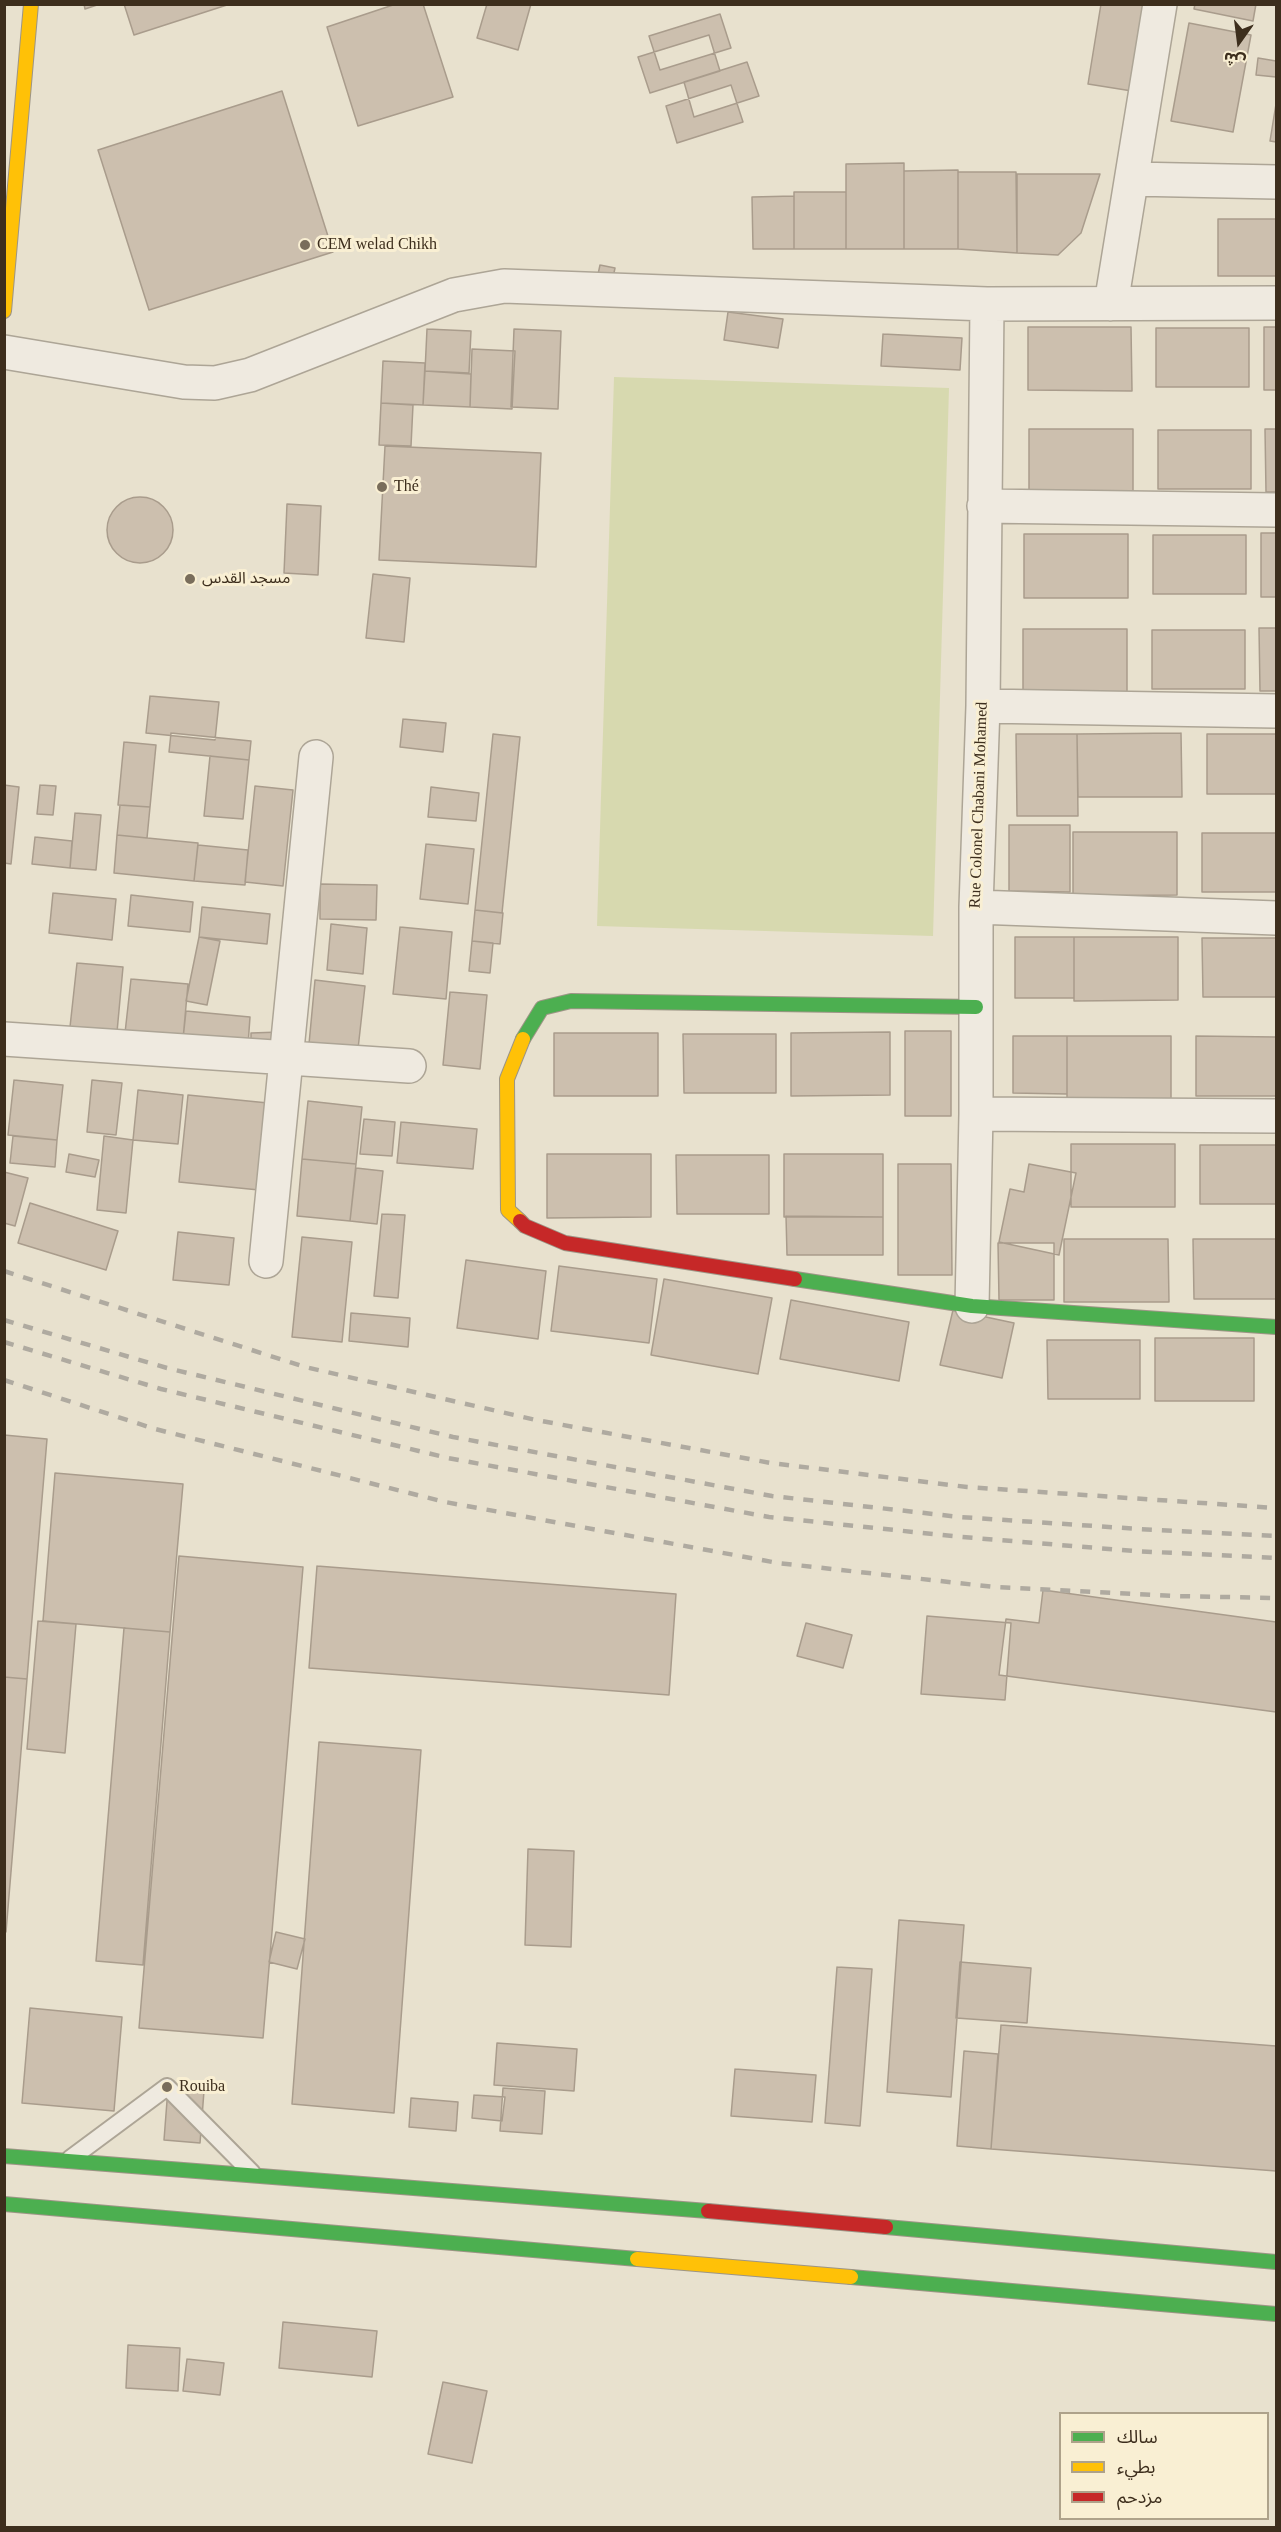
<!DOCTYPE html>
<html>
<head>
<meta charset="utf-8">
<style>
  body { margin:0 }
  #map { position:relative; width:1281px; height:2532px; overflow:hidden; background:#e8e1ce; font-family:"Times New Roman","Noto Sans Arabic",serif }
  canvas { display:block }
  .frame { position:absolute; inset:0; border:6px solid #3d2e1d; pointer-events:none }
  .legend { position:absolute; left:1059px; top:2412px; width:210px; height:108px; box-sizing:border-box; background:#f9efd3; border:2px solid #aea28a; margin:0; padding:8px 10px; list-style:none; font-size:18px; color:#3d2e1d }
  .legend li { display:flex; align-items:center; gap:12px; height:30px }
  .legend b { width:30px; border:2px solid #aea28a }
  .north { position:absolute; left:1209px; top:12px; width:60px; height:60px; -webkit-text-stroke:4px #f9efd3; paint-order:stroke; rotate:194deg; font-size:16px; font-weight:700; line-height:24px; text-align:center; color:#3d2e1d }
  .north::after { content:''; display:block; margin:auto; width:21px; height:27px; background:#3d2e1d; clip-path:polygon(50% 0,100% 100%,50% 72%,0 100%) }
</style>
</head>
<body>
<div id="map">
<canvas width="1281" height="2532"></canvas>
<div class="frame"></div>
<ul class="legend">
<li><b style="height:8px;background:#4caf50"></b>سالك</li>
<li><b style="height:8px;background:#ffc107"></b>بطيء</li>
<li><b style="height:8px;background:#c62828"></b>مزدحم</li>
</ul>
<div class="north">ش</div>
</div>
<script>
const g = document.querySelector('canvas').getContext('2d');
g.lineJoin = 'round';
function fill(path, color) { g.fillStyle = color; g.fill(path, 'evenodd'); }
const toPath = rows => new Path2D(rows.map(r => 'M' + r).join(''));
function trace(path, color, width, dash) { g.strokeStyle = color; g.lineWidth = width; g.lineCap = dash ? 'butt' : 'round'; g.setLineDash(dash || []); g.stroke(path); }
function write(font, color, halo, rows, align = 'center') {
  g.font = font + ' "Times New Roman","Noto Sans Arabic",serif'; g.lineWidth = 6; g.setLineDash([]); g.textBaseline = 'middle'; g.strokeStyle = halo; g.fillStyle = color; for (const [text, x, y, turn = 0] of rows) {
    g.save(); g.translate(x, y); g.rotate((+turn || 0) * Math.PI / 180); g.textAlign = isNaN(turn) ? turn : align; if (halo) g.strokeText(text, 0, 0); g.fillText(text, 0, 0); g.restore();
  }
}
fill(toPath([
  [614,377,949,388,933,936,597,926]
]), '#d7d9af');
const building = toPath([
  [84,4,100,4,85,9,84,4],
  [124,4,230,4,134,35,124,4],
  [396,4,423,4,453,97,358,126,327,27,396,4],
  [487,4,531,4,518,50,477,38,487,4],
  [1101,4,1146,4,1132,91,1088,84,1101,4],
  [1195,4,1256,4,1253,21,1194,9,1195,4],
  [720,14,731,48,660,70,649,36,720,14],
  [1189,23,1251,35,1233,132,1171,121,1189,23],
  [709,35,720,71,650,93,638,57,709,35],
  [1258,58,1276,61,1276,77,1256,75,1258,58],
  [747,62,759,96,694,117,684,82,747,62],
  [731,85,743,122,677,143,666,106,731,85],
  [282,91,333,252,149,310,98,150,282,91],
  [1276,104,1276,142,1270,141,1276,104],
  [904,163,904,249,846,249,846,164,904,163],
  [958,170,958,249,904,249,904,171,958,170],
  [958,172,1016,172,1017,253,958,249,958,172],
  [1017,174,1100,174,1081,233,1058,255,1017,253,1017,174],
  [794,192,846,192,846,249,794,249,794,192],
  [794,196,794,249,753,249,752,197,794,196],
  [1218,219,1276,219,1276,276,1218,276,1218,219],
  [600,265,615,268,609,297,594,293,600,265],
  [728,312,783,319,778,348,724,340,728,312],
  [1028,327,1131,327,1132,391,1028,390,1028,327],
  [1264,327,1276,327,1276,390,1264,390,1264,327],
  [1156,328,1249,328,1249,387,1156,387,1156,328],
  [427,329,471,331,469,373,425,371,427,329],
  [514,329,561,331,558,409,511,407,514,329],
  [883,334,962,338,960,370,881,366,883,334],
  [472,349,515,351,512,409,470,407,472,349],
  [383,361,425,363,423,405,381,403,383,361],
  [425,371,471,374,470,407,423,405,425,371],
  [381,403,413,405,411,446,379,445,381,403],
  [1029,429,1133,429,1133,493,1029,493,1029,429],
  [1265,429,1276,429,1276,492,1266,492,1265,429],
  [1158,430,1251,430,1251,489,1158,489,1158,430],
  [385,446,541,453,536,567,379,560,385,446],
  '107 530a33 33 0 1 1 66 0a33 33 0 1 1-66 0Z',
  [287,504,321,506,318,575,284,573,287,504],
  [1261,533,1276,533,1276,597,1261,597,1261,533],
  [1024,534,1128,534,1128,598,1024,598,1024,534],
  [1153,535,1246,535,1246,594,1153,594,1153,535],
  [373,574,410,578,404,642,366,638,373,574],
  [1259,628,1276,628,1276,691,1260,691,1259,628],
  [1023,629,1127,629,1127,692,1023,693,1023,629],
  [1152,630,1245,630,1245,689,1152,689,1152,630],
  [150,696,219,702,215,740,146,733,150,696],
  [403,719,446,723,443,752,400,747,403,719],
  [171,733,251,741,249,760,169,752,171,733],
  [1181,733,1182,797,1078,797,1077,734,1181,733],
  [493,734,520,737,502,913,475,910,493,734],
  [1016,734,1077,734,1078,816,1017,816,1016,734],
  [1207,734,1276,734,1276,794,1207,794,1207,734],
  [124,742,156,745,150,807,118,805,124,742],
  [210,756,249,760,243,819,204,816,210,756],
  [4,785,19,787,11,864,4,863,4,785],
  [40,785,56,786,53,815,37,814,40,785],
  [255,786,293,790,283,886,245,882,255,786],
  [431,787,479,793,476,821,428,817,431,787],
  [120,805,150,807,147,838,117,835,120,805],
  [75,813,101,815,96,870,70,868,75,813],
  [1009,825,1070,825,1070,892,1009,891,1009,825],
  [1073,832,1177,832,1177,895,1073,896,1073,832],
  [1202,833,1276,833,1276,892,1202,892,1202,833],
  [117,835,198,843,194,881,114,873,117,835],
  [35,837,72,841,70,868,32,864,35,837],
  [426,844,474,849,468,904,420,899,426,844],
  [198,845,248,850,245,885,194,881,198,845],
  [320,884,377,885,376,920,320,919,320,884],
  [53,893,116,899,112,940,49,933,53,893],
  [131,895,193,902,190,932,128,926,131,895],
  [202,907,270,914,267,944,199,937,202,907],
  [475,910,503,913,500,944,472,941,475,910],
  [331,924,367,928,363,974,327,970,331,924],
  [400,927,452,932,446,999,393,994,400,927],
  [199,937,220,941,207,1005,186,1001,199,937],
  [1015,937,1074,937,1074,998,1015,998,1015,937],
  [1074,937,1178,937,1178,1000,1074,1001,1074,937],
  [1202,938,1276,938,1276,997,1203,997,1202,938],
  [472,941,493,943,490,973,469,971,472,941],
  [77,963,123,967,117,1032,70,1027,77,963],
  [131,979,188,984,183,1039,125,1033,131,979],
  [315,980,365,986,358,1049,309,1044,315,980],
  [450,992,487,995,480,1069,443,1065,450,992],
  [186,1011,250,1017,248,1045,183,1039,186,1011],
  [905,1031,951,1031,951,1116,905,1116,905,1031],
  [280,1032,281,1052,251,1053,251,1033,280,1032],
  [890,1032,890,1095,791,1096,791,1033,890,1032],
  [554,1033,658,1033,658,1096,554,1096,554,1033],
  [683,1034,776,1034,776,1093,684,1093,683,1034],
  [1013,1036,1067,1036,1067,1094,1013,1093,1013,1036],
  [1067,1036,1171,1036,1171,1099,1067,1100,1067,1036],
  [1196,1036,1276,1037,1276,1096,1196,1096,1196,1036],
  [14,1080,63,1085,57,1140,8,1135,14,1080],
  [92,1080,122,1083,116,1135,87,1132,92,1080],
  [138,1090,183,1095,178,1144,133,1140,138,1090],
  [188,1095,268,1103,259,1190,179,1182,188,1095],
  [308,1101,362,1107,356,1164,302,1159,308,1101],
  [364,1119,395,1122,392,1156,360,1154,364,1119],
  [401,1122,477,1129,473,1169,397,1163,401,1122],
  [13,1136,57,1140,55,1167,10,1163,13,1136],
  [104,1136,133,1140,126,1213,97,1210,104,1136],
  [1071,1144,1175,1144,1175,1207,1071,1207,1071,1144],
  [1200,1145,1276,1145,1276,1204,1200,1204,1200,1145],
  [69,1154,99,1160,95,1177,66,1172,69,1154],
  [547,1154,651,1154,651,1217,547,1218,547,1154],
  [784,1154,883,1154,883,1217,784,1217,784,1154],
  [676,1155,769,1155,769,1214,677,1214,676,1155],
  [302,1159,356,1164,350,1221,297,1216,302,1159],
  [898,1164,951,1164,952,1275,898,1275,898,1164],
  [1029,1164,1076,1173,1059,1255,999,1242,1010,1189,1024,1192,1029,1164],
  [356,1168,383,1171,377,1224,350,1221,356,1168],
  [4,1172,28,1178,15,1226,4,1223,4,1172],
  [30,1203,118,1231,106,1270,18,1243,30,1203],
  [382,1214,405,1215,398,1298,374,1296,382,1214],
  [786,1216,883,1217,883,1255,787,1255,786,1216],
  [178,1232,234,1238,229,1285,173,1280,178,1232],
  [302,1237,352,1242,342,1342,292,1337,302,1237],
  [1064,1239,1168,1239,1169,1302,1064,1302,1064,1239],
  [1193,1239,1276,1239,1276,1299,1194,1299,1193,1239],
  [998,1243,1054,1243,1054,1300,999,1300,998,1243],
  [466,1260,546,1271,538,1339,457,1328,466,1260],
  [559,1266,657,1279,649,1343,551,1331,559,1266],
  [664,1279,772,1298,758,1374,651,1355,664,1279],
  [791,1300,909,1322,899,1381,780,1359,791,1300],
  [953,1310,1014,1323,1002,1378,940,1365,953,1310],
  [351,1313,410,1318,408,1347,349,1341,351,1313],
  [1155,1338,1254,1338,1254,1401,1155,1401,1155,1338],
  [1047,1340,1140,1340,1140,1399,1048,1399,1047,1340],
  [4,1435,47,1439,27,1679,4,1677,4,1435],
  [55,1473,183,1484,170,1632,43,1621,55,1473],
  [179,1556,303,1567,263,2038,139,2028,179,1556],
  [317,1566,676,1594,669,1695,309,1668,317,1566],
  [1043,1590,1276,1622,1276,1712,999,1675,1006,1619,1039,1623,1043,1590],
  [927,1616,1011,1623,1005,1700,921,1694,927,1616],
  [38,1621,76,1624,65,1753,27,1749,38,1621],
  [806,1623,852,1635,843,1668,797,1656,806,1623],
  [124,1628,170,1632,143,1965,96,1961,124,1628],
  [4,1677,27,1679,6,1932,4,1932,4,1677],
  [319,1742,421,1750,394,2113,292,2104,319,1742],
  [528,1849,574,1851,571,1947,525,1945,528,1849],
  [899,1920,964,1925,951,2097,887,2092,899,1920],
  [276,1932,305,1939,297,1969,269,1962,276,1932],
  [960,1962,1031,1968,1027,2023,956,2018,960,1962],
  [837,1967,872,1969,860,2126,825,2123,837,1967],
  [30,2008,122,2017,114,2111,22,2103,30,2008],
  [1001,2025,1276,2046,1276,2171,991,2149,1001,2025],
  [497,2043,577,2049,574,2091,494,2085,497,2043],
  [964,2051,998,2054,991,2149,957,2146,964,2051],
  [735,2069,816,2075,812,2122,731,2116,735,2069],
  [168,2088,204,2091,200,2143,164,2140,168,2088],
  [503,2088,545,2091,542,2134,500,2131,503,2088],
  [474,2095,505,2097,502,2121,472,2118,474,2095],
  [411,2098,458,2102,456,2131,409,2127,411,2098],
  [283,2322,377,2331,372,2377,279,2368,283,2322],
  [128,2345,180,2348,178,2391,126,2388,128,2345],
  [187,2359,224,2363,220,2395,183,2391,187,2359],
  [443,2382,487,2391,472,2463,428,2454,443,2382]
]);
fill(building, '#ccbfae');
trace(building, '#a99c8c', 1.5);
const lane = toPath([
  [70,2159,167,2087,252,2173]
]);
const street = toPath([
  [1132,179,1276,182],
  [1111,304,1160,4],
  [4,352,184,382,215,383,250,375,454,295,504,286,987,304,1276,303],
  [984,506,1276,510],
  [983,706,1276,711],
  [976,907,1276,918],
  [4,1039,409,1066],
  [976,1114,1276,1116],
  [266,1261,316,757],
  [972,1306,976,1114,976,907,983,706,987,304]
]);
const fast = toPath([
  [523,1039,542,1008,571,1001,976,1007],
  [795,1279,972,1306,1276,1327],
  [4,2156,708,2211],
  [4,2204,637,2259],
  [886,2227,1276,2262],
  [851,2277,1276,2314]
]);
const slow = toPath([
  [4,311,31,4],
  [520,1221,508,1210,507,1079,523,1039],
  [637,2259,851,2277]
]);
const jam = toPath([
  [520,1221,525,1226,565,1243,795,1279],
  [708,2211,886,2227]
]);
trace(lane, '#ada596', 20);
trace(street, '#ada596', 36);
trace(fast, '#9d9586', 16);
trace(slow, '#9d9586', 16);
trace(jam, '#9d9586', 16);
trace(lane, '#efeae0', 16);
trace(street, '#efeae0', 33);
trace(fast, '#4caf50', 14);
trace(slow, '#ffc107', 14);
trace(jam, '#c62828', 14);
trace(toPath([
  [4,1271,305,1367,536,1420,771,1463,967,1487,1276,1508],
  [4,1320,167,1368,453,1437,772,1496,960,1517,1139,1529,1276,1536],
  [4,1342,161,1389,448,1458,769,1517,962,1537,1134,1551,1276,1558],
  [4,1380,155,1429,445,1502,778,1563,994,1587,1173,1596,1276,1598]
]), '#afaaa0', 4.5, [10, 10]);
for (const [x, y, r, color] of [
  [305,245,6,"#796d5b"],
  [382,487,6,"#796d5b"],
  [190,579,6,"#796d5b"],
  [167,2087,6,"#796d5b"]
]) { const dot = new Path2D(); dot.arc(x, y, r, 0, 2 * Math.PI); g.fillStyle = color; g.fill(dot); trace(dot, '#f9efd3', 2); }
write('16px', '#3d2e1d', '#f9efd3', [
  ["CEM welad Chikh",317,245],
  ["Thé",394,487],
  ["مسجد القدس",202,579],
  ["Rouiba",179,2087]
], 'left');
write('16px', '#3d2e1d', '#f9efd3', [
  ["Rue Colonel Chabani Mohamed",979,805,-88]
]);
</script>
</body>
</html>
